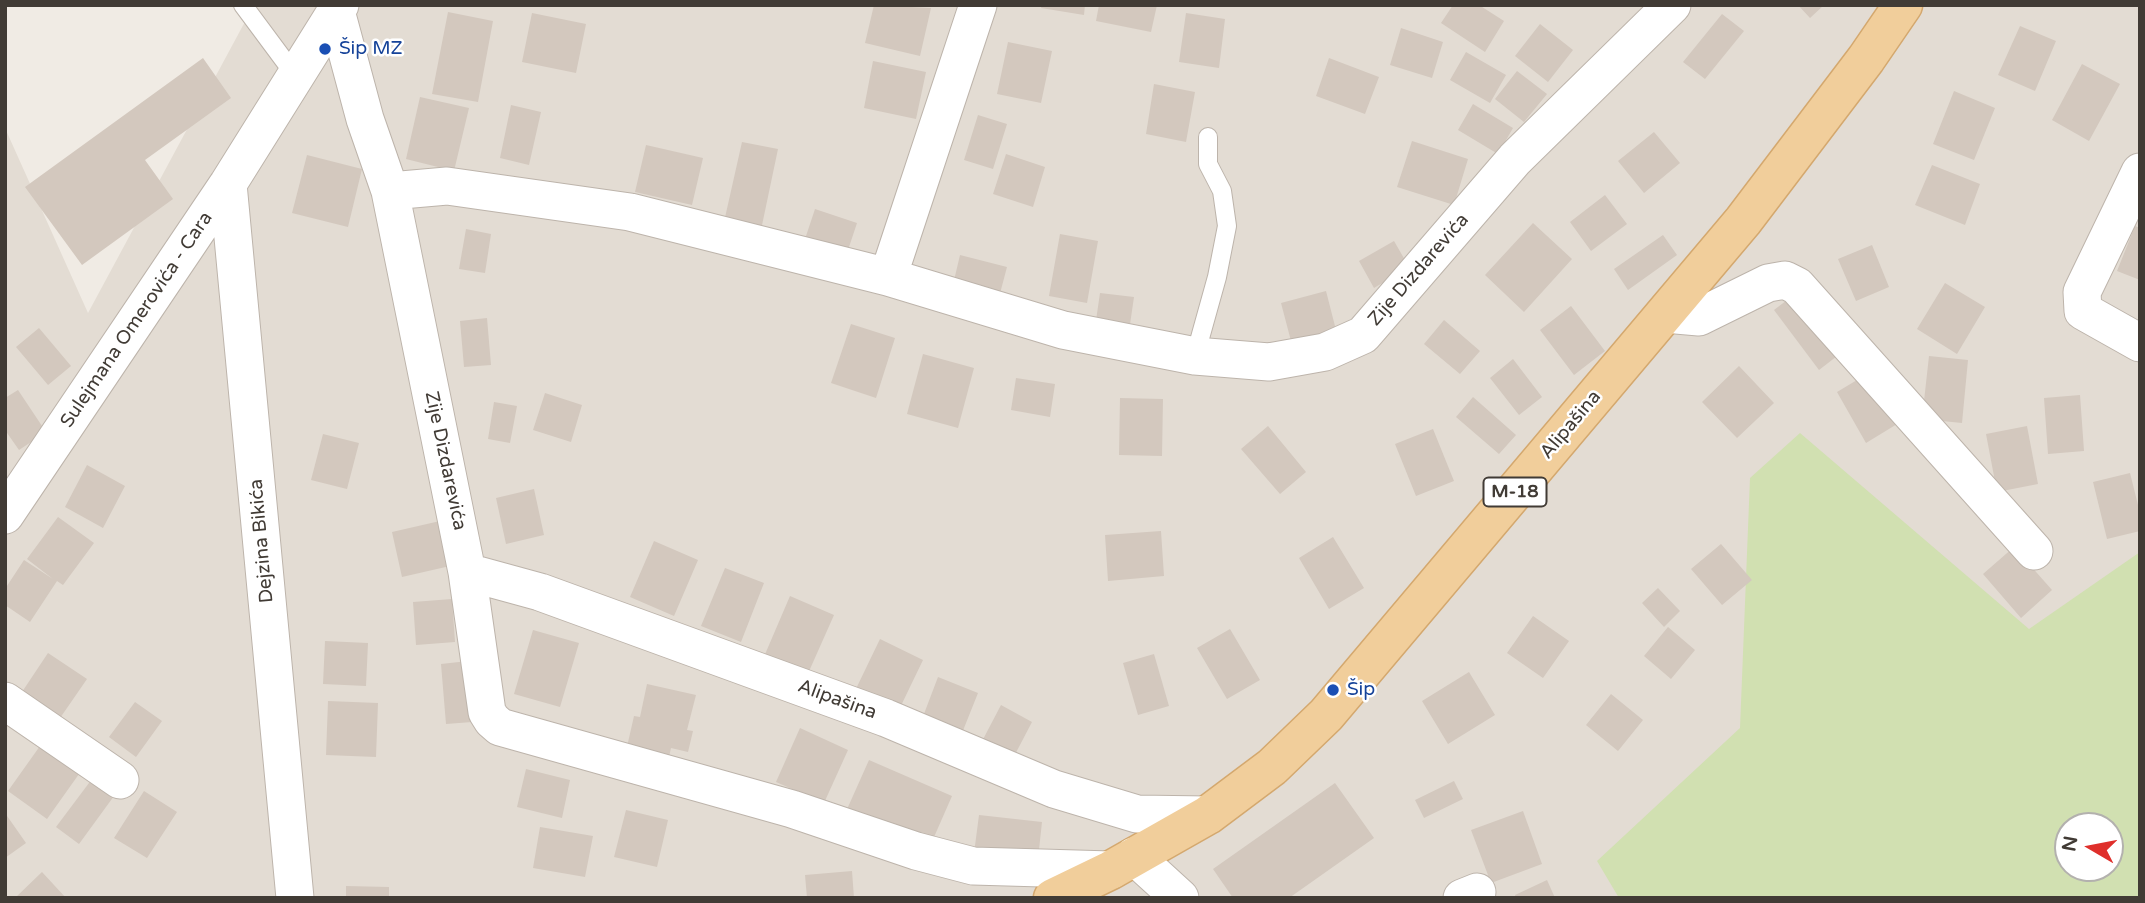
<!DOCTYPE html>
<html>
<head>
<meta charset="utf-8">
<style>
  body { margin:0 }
  #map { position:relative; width:2145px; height:903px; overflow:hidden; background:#f0ebe4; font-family:"Varela Round",sans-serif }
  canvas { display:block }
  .frame { position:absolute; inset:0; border:7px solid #413b35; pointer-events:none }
  .north { position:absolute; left:2054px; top:812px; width:70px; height:70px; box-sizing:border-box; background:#fff; border:2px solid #b3b1ae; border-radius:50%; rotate:280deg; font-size:19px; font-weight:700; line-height:28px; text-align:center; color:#413b35 }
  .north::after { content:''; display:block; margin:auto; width:24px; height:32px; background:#df2f2b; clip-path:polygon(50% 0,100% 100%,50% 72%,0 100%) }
</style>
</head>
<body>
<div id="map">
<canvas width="2145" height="903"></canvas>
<div class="frame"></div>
<div class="north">N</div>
</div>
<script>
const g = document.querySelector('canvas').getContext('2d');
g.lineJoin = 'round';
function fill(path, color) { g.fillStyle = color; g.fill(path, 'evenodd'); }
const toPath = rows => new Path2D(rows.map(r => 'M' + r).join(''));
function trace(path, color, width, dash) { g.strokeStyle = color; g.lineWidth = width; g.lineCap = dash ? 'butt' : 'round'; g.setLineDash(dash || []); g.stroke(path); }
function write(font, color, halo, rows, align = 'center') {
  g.font = font + ' "Varela Round",sans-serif'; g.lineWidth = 5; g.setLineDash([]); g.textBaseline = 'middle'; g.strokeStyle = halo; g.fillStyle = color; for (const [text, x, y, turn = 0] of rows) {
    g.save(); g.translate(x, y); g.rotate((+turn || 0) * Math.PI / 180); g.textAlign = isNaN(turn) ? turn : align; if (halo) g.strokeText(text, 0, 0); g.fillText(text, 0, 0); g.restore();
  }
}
fill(toPath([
  [254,5,2140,5,2140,898,5,898,5,128,88,313],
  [2068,826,2110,826,2110,868,2068,868]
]), '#e3dcd3');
fill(toPath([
  [1800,433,2029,629,2140,552,2140,898,1619,898,1597,861,1740,728,1750,478],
  [2068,826,2110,826,2110,868,2068,868]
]), '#d1e0b1');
fill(toPath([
  [874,5,931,8,920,56,865,43],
  [1042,5,1085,5,1084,15,1041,8],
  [1099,5,1157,5,1151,32,1096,21],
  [1453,5,1479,5,1504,21,1485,52,1441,23],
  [1798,5,1824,5,1810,18],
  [448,12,493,21,478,102,432,94],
  [532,13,586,24,576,73,522,62],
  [1186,13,1225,19,1219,68,1179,62],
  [1722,14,1744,31,1705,79,1683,62],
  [1540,24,1573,50,1548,82,1515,56],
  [2020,26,2056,41,2035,91,1998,75],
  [1401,28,1443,42,1432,78,1390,65],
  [1008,42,1052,51,1041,103,997,94],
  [1466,52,1506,75,1490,103,1450,80],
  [203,58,231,98,145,160,173,199,82,265,25,187],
  [1329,58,1379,77,1365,114,1316,96],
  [873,61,926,72,916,119,864,108],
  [2082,64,2120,84,2089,141,2052,120],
  [1517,71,1547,94,1524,122,1495,99],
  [1154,84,1195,92,1186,142,1146,134],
  [1954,91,1995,108,1974,160,1933,144],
  [420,97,469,108,454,171,406,159],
  [1473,104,1513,128,1498,154,1458,130],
  [511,105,541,112,529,165,500,158],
  [978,115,1007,124,993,169,964,160],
  [1654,132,1680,163,1644,193,1618,161],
  [1412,141,1468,159,1454,205,1397,187],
  [742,142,778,149,761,230,724,222],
  [646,145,703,158,692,205,635,192],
  [1006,154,1045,167,1033,207,993,194],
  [307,155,362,169,348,227,292,213],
  [1932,165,1980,184,1965,225,1915,205],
  [1605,195,1627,224,1591,251,1570,222],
  [815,209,857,223,844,262,802,248],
  [1533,223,1572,259,1524,312,1485,275],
  [2135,226,2140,228,2140,280,2117,271],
  [466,229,491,234,485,273,459,269],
  [1060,234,1098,241,1087,303,1049,296],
  [1663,235,1677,255,1628,290,1614,269],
  [1394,241,1409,267,1374,288,1359,261],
  [1872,245,1889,287,1856,301,1838,259],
  [960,255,1007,267,998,301,952,289],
  [1945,283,1985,307,1957,354,1917,329],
  [1326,291,1336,330,1291,341,1281,303],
  [1100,293,1134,297,1128,338,1094,334],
  [1795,294,1841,353,1819,370,1774,310],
  [1571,306,1605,351,1574,375,1540,330],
  [487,318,491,365,464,367,460,321],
  [1444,320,1480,351,1460,374,1424,344],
  [851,324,895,338,876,398,831,383],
  [39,328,71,366,48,385,16,347],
  [923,354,974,368,958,428,907,414],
  [1929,356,1968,360,1962,423,1922,419],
  [1513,359,1542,397,1519,415,1490,378],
  [1739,366,1774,403,1737,438,1702,402],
  [1872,371,1902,421,1866,443,1837,392],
  [1016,378,1055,384,1050,417,1011,410],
  [18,390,46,432,19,450,5,430,5,398],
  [545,393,582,405,571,442,533,430],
  [2080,395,2084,451,2048,454,2044,398],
  [1473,397,1516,435,1499,454,1456,417],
  [1120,398,1163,399,1162,456,1119,455],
  [494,402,517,406,510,443,488,439],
  [1268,426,1306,472,1280,494,1241,449],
  [2027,426,2038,484,1997,492,1986,434],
  [1433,429,1454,481,1416,496,1395,444],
  [323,434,359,443,347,489,311,480],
  [87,465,125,486,103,528,65,507],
  [2130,473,2140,513,2140,531,2107,539,2093,482],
  [534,489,544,535,506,544,496,498],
  [58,517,94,543,63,585,57,581,30,622,5,605,5,589,24,560,53,579,27,559],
  [440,521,450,566,402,577,392,532],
  [1161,531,1164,576,1108,581,1105,535],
  [1333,537,1364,588,1329,609,1299,558],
  [654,541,698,560,674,616,630,597],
  [1721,544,1752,580,1722,605,1691,569],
  [2014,547,2052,590,2021,618,1983,574],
  [725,568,764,583,741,642,701,626],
  [1658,588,1680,611,1664,627,1642,603],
  [790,596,834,615,806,678,763,659],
  [452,599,455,642,416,645,413,602],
  [1533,616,1569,641,1543,678,1507,653],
  [1668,627,1695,650,1671,679,1644,656],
  [1230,629,1260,680,1227,699,1197,648],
  [533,630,579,643,560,707,514,694],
  [880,639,923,660,896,716,853,695],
  [325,641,368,643,366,686,323,684],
  [48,653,87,679,58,721,20,695],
  [1154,654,1169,706,1138,715,1123,663],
  [468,661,472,722,446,724,441,664],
  [1469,672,1495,715,1448,744,1422,701],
  [938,677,978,693,958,743,919,727],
  [647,684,696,695,687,730,693,731,688,752,671,748,666,770,624,760,634,716,640,717],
  [1611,694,1643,720,1618,751,1586,725],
  [328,701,378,703,376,757,326,755],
  [135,702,162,721,136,757,109,737],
  [1001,705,1032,722,1010,764,979,747],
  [800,728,848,750,824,803,776,782],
  [40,746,79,774,47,819,8,791],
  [869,760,952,796,927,853,844,816],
  [526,769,570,780,562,818,517,807],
  [92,779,114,796,79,844,56,827],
  [1454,781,1463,799,1424,818,1415,800],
  [1335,783,1374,838,1289,898,1233,898,1213,869],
  [144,791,177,812,147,858,114,838],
  [626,810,668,820,657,867,614,857],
  [1523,811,1542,864,1491,883,1471,830],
  [5,813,26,843,5,858],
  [979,815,1042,822,1037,868,973,861],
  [540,827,593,836,585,877,533,868],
  [852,871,854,898,807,898,805,875],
  [42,872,66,898,15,898],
  [1547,880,1555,898,1516,898,1515,895],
  [346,886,389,887,389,898,346,898]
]), '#d3c8be');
const lane = toPath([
  [243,5,295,75],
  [1195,356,1217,277,1227,226,1222,191,1208,164,1208,137]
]);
const street = toPath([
  [336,11,365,119,390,191,467,572,487,712,492,720,500,727,792,809,916,851,973,866,1111,870],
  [2140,172,2082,292,2083,311,2140,343],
  [228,184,295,898],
  [390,191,447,186,630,212,888,277,1063,330,1195,356,1269,362,1325,352,1363,335,1515,159,1672,5],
  [888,277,978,5],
  [1665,314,1699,317,1768,283,1785,280,1797,286,2034,551],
  [5,515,228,184,340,5],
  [467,572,540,592,886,718,1054,789,1137,814,1208,815],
  [5,701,120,780],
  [1134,856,1180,898],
  [1462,898,1477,892]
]);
const primary = toPath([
  [1053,898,1111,870,1208,815,1272,767,1326,715,1743,221,1866,59,1903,5]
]);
trace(lane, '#bdb4ab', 20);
trace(street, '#bdb4ab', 39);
trace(primary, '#d4a86e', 41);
trace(lane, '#fff', 18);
trace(street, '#fff', 37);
trace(primary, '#f1ce9b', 38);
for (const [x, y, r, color] of [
  [325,49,7,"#1a4fb4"],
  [1333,690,7,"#1a4fb4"]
]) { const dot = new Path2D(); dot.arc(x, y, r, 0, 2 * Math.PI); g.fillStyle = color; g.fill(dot); trace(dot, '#fff', 2.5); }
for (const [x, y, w] of [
  [1515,492,63]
]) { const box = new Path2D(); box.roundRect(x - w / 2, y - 14.5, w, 29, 5); g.fillStyle = '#fff'; g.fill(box); trace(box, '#413b35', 2); }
write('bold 18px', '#413b35', null, [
  ["M-18",1515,492]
]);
write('19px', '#164399', '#fff', [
  ["Šip MZ",339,49],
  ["Šip",1347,690]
], 'left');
write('19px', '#413b35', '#fff', [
  ["Zije Dizdarevića",1419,270,-49],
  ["Sulejmana Omerovića - Cara",137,320,-56],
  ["Alipašina",1571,425,-50],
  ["Zije Dizdarevića",445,461,78],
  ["Dejzina Bikića",262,541,-95],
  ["Alipašina",837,700,20]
]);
</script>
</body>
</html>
